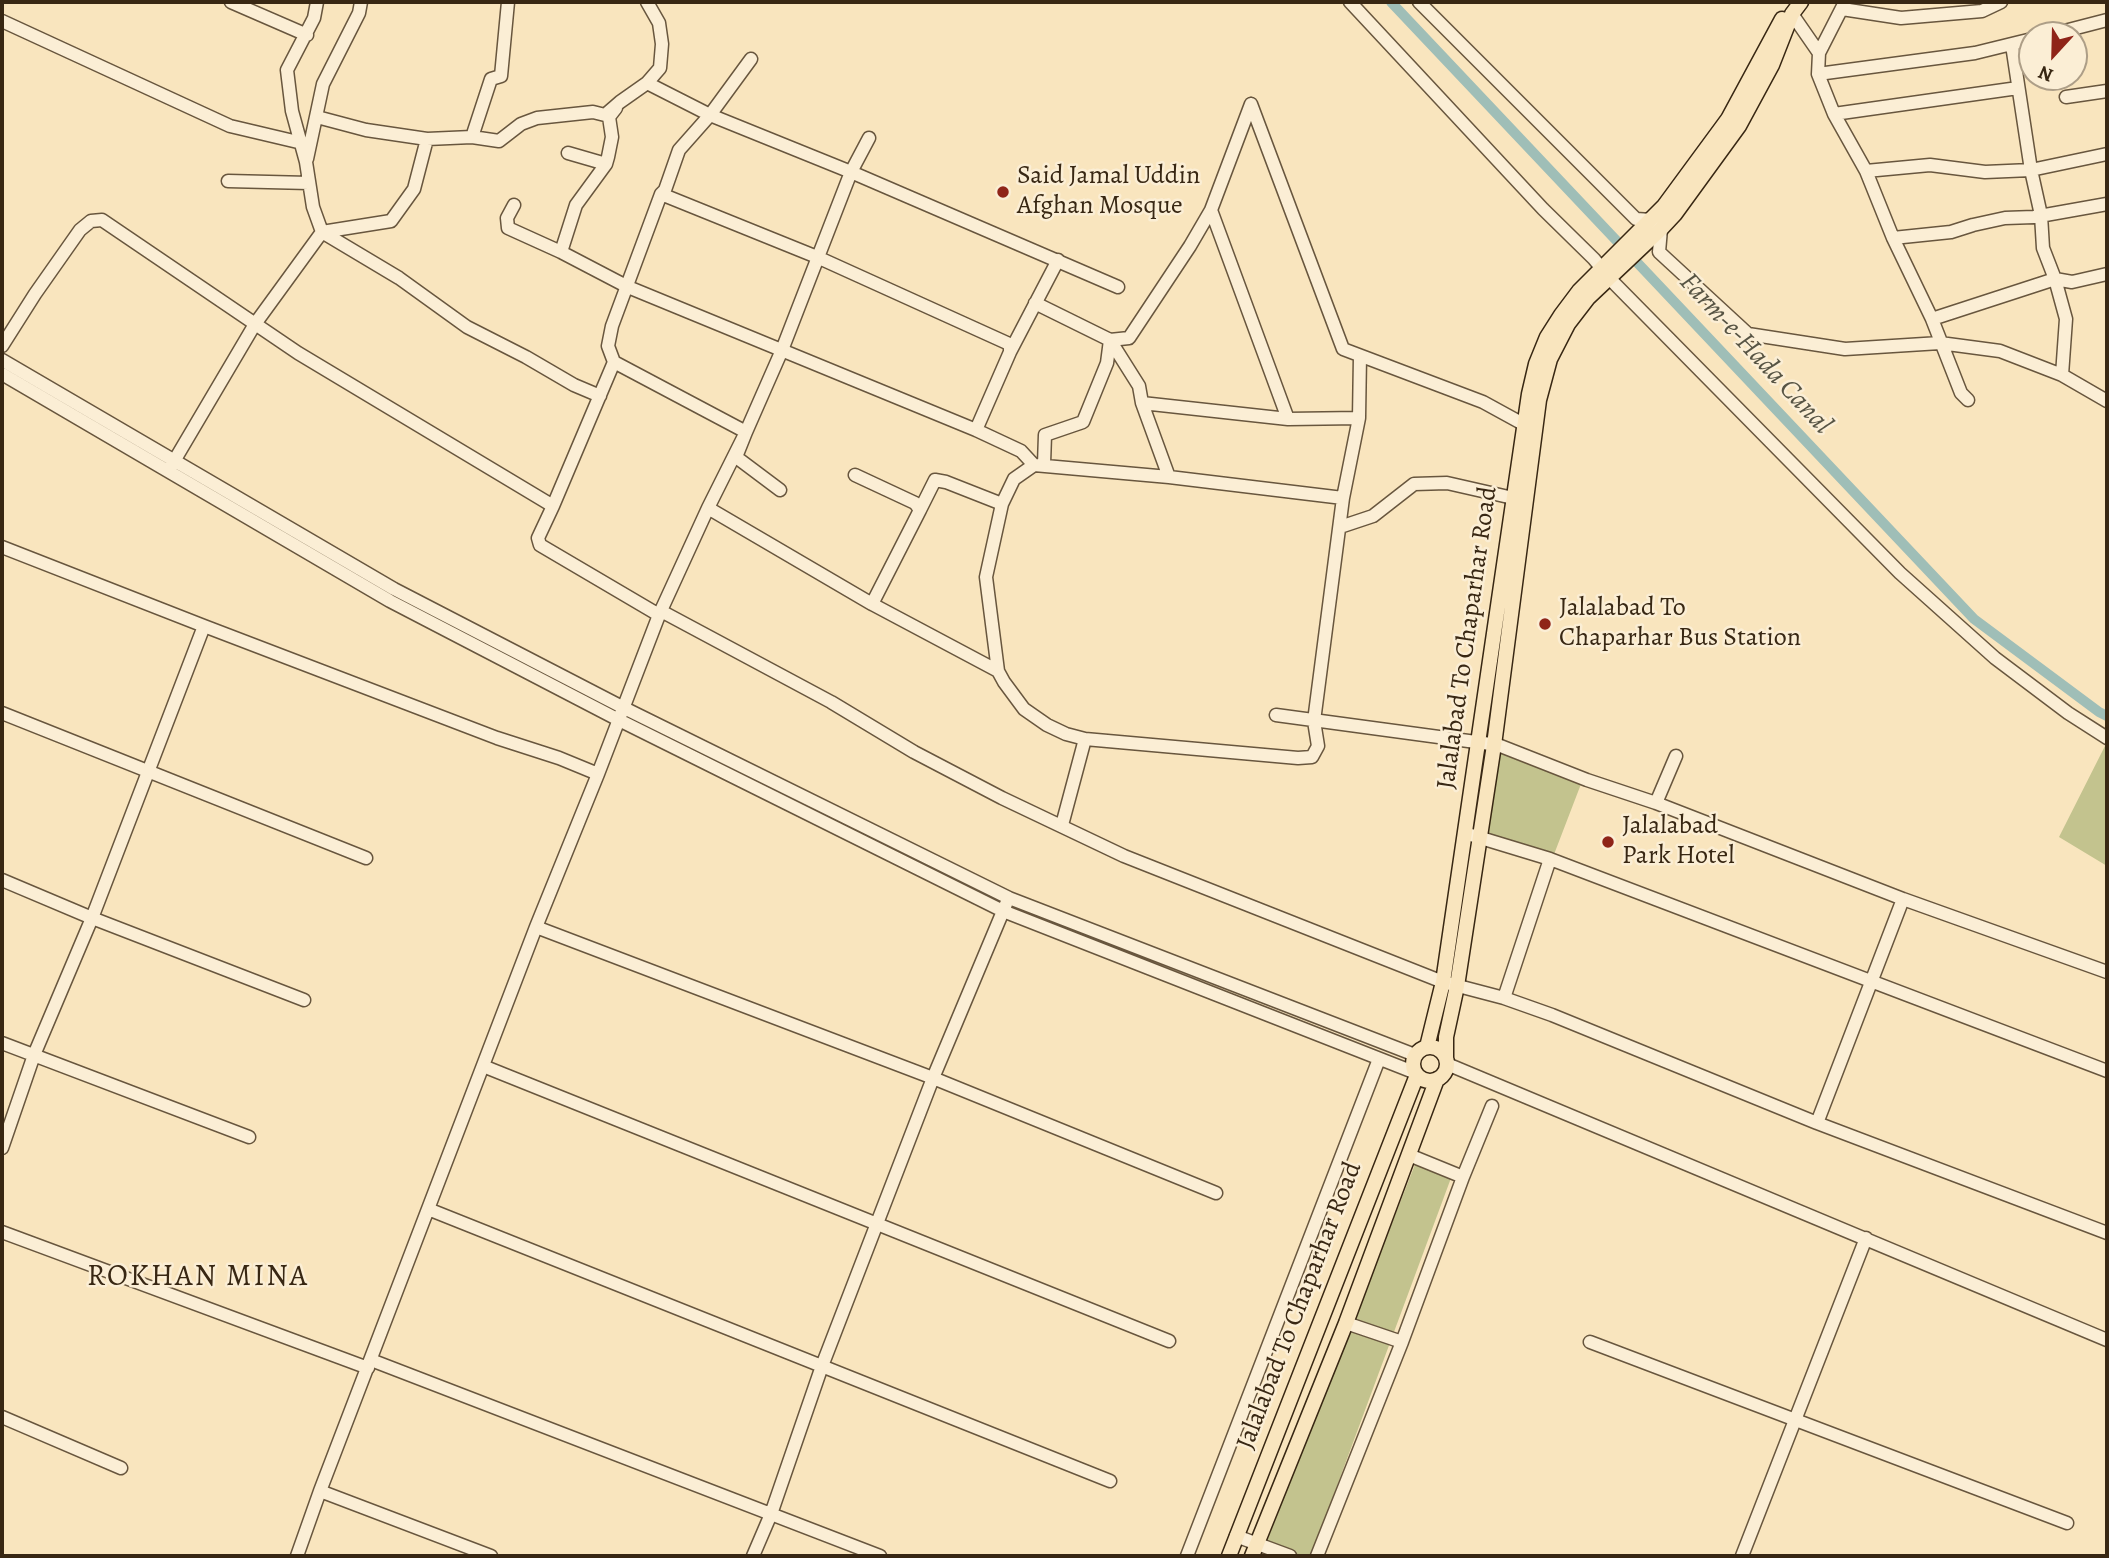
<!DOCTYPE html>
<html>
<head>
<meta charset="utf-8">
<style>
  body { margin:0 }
  #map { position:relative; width:2109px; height:1558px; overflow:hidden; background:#f9e5be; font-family:Alegreya,serif }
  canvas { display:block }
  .frame { position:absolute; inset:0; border:4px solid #382713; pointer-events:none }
  .north { position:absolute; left:2018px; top:21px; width:70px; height:70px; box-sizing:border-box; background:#fbeed5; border:2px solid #ad9e87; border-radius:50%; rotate:202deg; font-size:19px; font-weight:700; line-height:28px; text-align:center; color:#382713 }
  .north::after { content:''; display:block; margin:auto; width:24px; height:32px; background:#8f2418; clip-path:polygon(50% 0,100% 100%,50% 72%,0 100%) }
</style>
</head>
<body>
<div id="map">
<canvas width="2109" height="1558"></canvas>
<div class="frame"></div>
<div class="north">N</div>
</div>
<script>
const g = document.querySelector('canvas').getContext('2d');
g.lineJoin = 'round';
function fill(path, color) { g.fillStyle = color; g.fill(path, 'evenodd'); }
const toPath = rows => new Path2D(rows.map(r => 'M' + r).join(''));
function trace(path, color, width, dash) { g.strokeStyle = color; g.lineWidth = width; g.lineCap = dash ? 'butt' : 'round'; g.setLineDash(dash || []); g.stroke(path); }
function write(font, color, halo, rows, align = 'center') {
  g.font = font + ' Alegreya,serif'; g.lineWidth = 5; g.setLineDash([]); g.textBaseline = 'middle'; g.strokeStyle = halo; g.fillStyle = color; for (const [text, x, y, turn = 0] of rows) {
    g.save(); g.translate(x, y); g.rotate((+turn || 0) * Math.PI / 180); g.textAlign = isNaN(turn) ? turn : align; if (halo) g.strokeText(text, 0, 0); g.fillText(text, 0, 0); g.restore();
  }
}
fill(toPath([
  [2107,742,2107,866,2059,837],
  [1500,752,1581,784,1553,857,1485,832],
  [1416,1162,1451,1178,1311,1556,1261,1556]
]), '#c3c38e');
trace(toPath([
  [1391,2,1974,619,2099,712,2107,716]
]), '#9fbeb7', 10);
const minor = toPath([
  [231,2,307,35],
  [1350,2,1543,209,1594,259,1612,281,1900,573,1995,658,2068,713,2107,738],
  [1419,2,1636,219,1652,220,1661,229,1659,252,1748,334,1845,349,1940,343,2000,351,2062,375,2107,401],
  [1842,9,1901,18,1982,11,2001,2],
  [1792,14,1819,53,1818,74,1834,114,1866,171,1893,238,1932,319,1961,393,1968,400],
  [2,21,230,126,302,143],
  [2049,35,2107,20],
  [2012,45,2031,170,2041,215,2043,248,2055,279,2066,319,2062,375],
  [1819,53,1845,2],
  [1818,74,1975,53,2032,39],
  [647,83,710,115,851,172,1118,287],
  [2066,97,2107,91],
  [1251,104,1343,349,1483,402,1525,425],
  [1834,114,2018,88],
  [317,117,366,130,427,139],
  [472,137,491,79,501,76,508,2],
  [568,153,606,164],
  [307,159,323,84,359,13,361,2],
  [1866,171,1930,165,1985,172,2031,170,2107,154],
  [228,181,309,183],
  [661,194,817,257,1007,343,1010,346,1010,352,976,430],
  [514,205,507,218,508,228,561,252,628,287,976,430,1021,451,1034,465,1169,477,1343,498,1314,721,1318,746,1312,757,1298,758,1085,739,1066,734,1047,725,1024,709,1004,682,998,671],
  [1211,210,1288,419,1359,418],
  [322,232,391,221,414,189,427,139,472,137,499,141,521,124,537,118,593,112,605,115,620,102,647,83,660,68,662,44,659,23,647,2],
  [322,232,399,278,467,327,526,357,574,385,600,396],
  [1893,238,1951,232,1973,225,2005,218,2034,217,2107,204],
  [561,252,576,205,606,164,608,157,612,137,609,117,616,108],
  [1035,303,1110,340,1139,386,1142,403,1169,477],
  [1932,319,2055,279,2072,282,2107,274],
  [2,346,35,294,80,230,91,221,102,220,298,353,553,506],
  [1010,352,1058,260],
  [2,360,394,589,624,708,1009,898,1415,1055],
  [614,362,746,432,736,457,780,490],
  [2,374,390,601,619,720,1003,911,1416,1073],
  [1142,403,1288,419],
  [1044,464,1045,435,1083,422,1107,363,1110,340,1129,338,1190,246,1211,210,1251,104],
  [170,468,255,324,322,232,313,207,306,162,292,111,287,70,314,18,317,2],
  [855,475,915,503,920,510,935,480,946,482,1002,504],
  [1343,498,1359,418,1360,356],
  [708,508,872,604,998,671,986,577,1002,504,1014,479,1034,465],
  [1340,527,1373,516,1414,484,1447,483,1513,498],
  [2,547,204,626,497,738,559,758,598,774],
  [872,604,920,510],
  [661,611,831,702,914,752,1002,798,1124,856,1443,982,1504,998,1552,1015,1817,1123,2107,1233],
  [659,615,708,508,746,432,782,350,851,172,869,138],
  [2,713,366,858],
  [1276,715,1498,745,1587,780,1656,803,1903,899,2107,972],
  [1656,803,1676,756],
  [1062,825,1085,739],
  [1471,835,1550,859,2107,1071],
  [2,880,92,918,304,1000],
  [536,927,933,1078,1216,1193],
  [1504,998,1550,859],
  [2,1043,249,1137],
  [1447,1064,2107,1340],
  [483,1066,1169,1341],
  [1817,1123,1903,899],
  [2,1148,34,1055,92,918,204,626],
  [1409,1155,1463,1177],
  [428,1209,1110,1481],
  [2,1232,368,1368],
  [1346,1323,1402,1342],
  [1590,1342,2067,1523],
  [371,1360,880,1556],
  [2,1417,121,1468],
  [320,1491,491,1556],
  [1236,1536,1290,1556],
  [297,1556,320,1491,536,927,598,774,659,615,540,545,538,538,553,506,614,362,608,346,612,326,661,194,665,190,679,150,710,115,751,59],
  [753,1556,771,1514,822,1366,933,1078,1006,904],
  [1187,1556,1379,1059],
  [1317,1556,1402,1342,1463,1177,1492,1106],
  [1742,1556,1866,1238]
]);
const major = toPath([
  [1427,1047,1443,982,1529,394,1536,364,1547,337,1561,315,1579,291,1664,206,1728,119,1782,19],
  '1413 1064a17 17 0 1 1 34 0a17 17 0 1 1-34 0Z',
  [1446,1057,1446,1037,1457,986,1494,745,1539,400,1550,359,1568,324,1588,298,1661,229,1675,214,1739,126,1772,65,1792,14,1801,2],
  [1229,1556,1417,1075],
  [1252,1556,1346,1323,1437,1079]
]);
trace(minor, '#68563e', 15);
trace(major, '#382713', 17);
trace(minor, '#fbeed5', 12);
trace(major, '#f9e5be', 14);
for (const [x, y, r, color] of [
  [1003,192,7,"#8f2418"],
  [1545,624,7,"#8f2418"],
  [1608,842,7,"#8f2418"]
]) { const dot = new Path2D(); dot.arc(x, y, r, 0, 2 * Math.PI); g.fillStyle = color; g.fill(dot); trace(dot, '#fbeed5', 2.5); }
write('26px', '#382713', '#fbeed5', [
  ["Said Jamal Uddin",1017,177],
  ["Afghan Mosque",1017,207],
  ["Jalalabad To",1559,609],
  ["Chaparhar Bus Station",1559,639],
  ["Jalalabad",1622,827],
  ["Park Hotel",1622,857]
], 'left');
write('26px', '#382713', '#fbeed5', [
  ["Jalalabad To Chaparhar Road",1468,638,-82],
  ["Jalalabad To Chaparhar Road",1300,1306,-69]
]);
write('italic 28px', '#575444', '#fbeed5', [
  ["Farm-e-Hada Canal",1755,354,47]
]);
g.letterSpacing = '2px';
write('30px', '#382713', '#fbeed5', [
  ["ROKHAN MINA",198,1278]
]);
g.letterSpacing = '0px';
</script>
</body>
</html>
